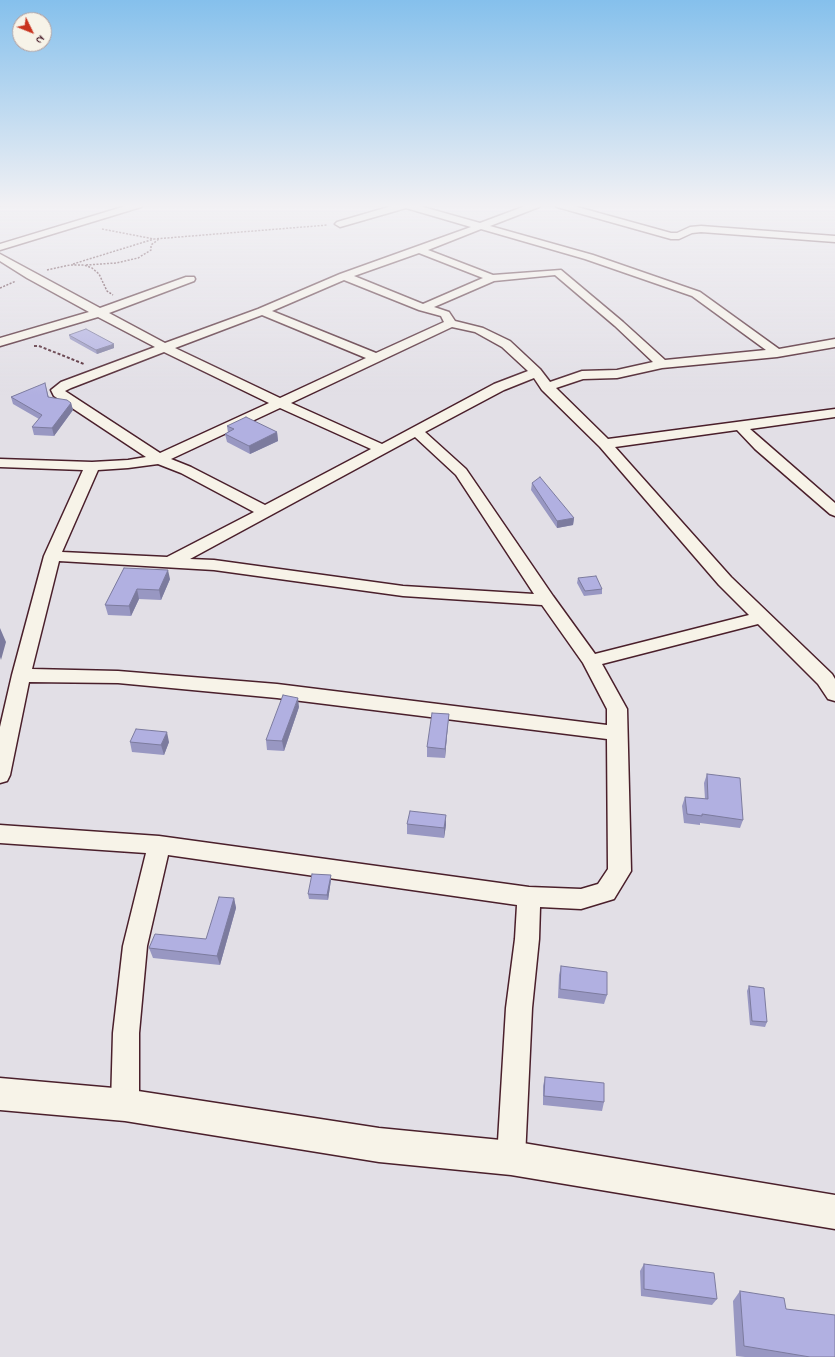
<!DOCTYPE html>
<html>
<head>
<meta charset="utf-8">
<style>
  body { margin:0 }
  #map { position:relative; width:835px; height:1357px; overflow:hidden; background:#e2dfe6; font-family:"Indie Flower",sans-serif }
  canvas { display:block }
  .north { position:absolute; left:12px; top:12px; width:40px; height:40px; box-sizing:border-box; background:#f7f3e8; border:1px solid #b29e9c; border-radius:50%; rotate:133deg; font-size:11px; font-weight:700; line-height:16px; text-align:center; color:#4a1f2b }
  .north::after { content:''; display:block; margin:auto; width:14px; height:18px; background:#c8321e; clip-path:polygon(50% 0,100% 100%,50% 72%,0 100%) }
</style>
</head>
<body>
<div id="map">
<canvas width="835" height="1357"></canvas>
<div class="north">N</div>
</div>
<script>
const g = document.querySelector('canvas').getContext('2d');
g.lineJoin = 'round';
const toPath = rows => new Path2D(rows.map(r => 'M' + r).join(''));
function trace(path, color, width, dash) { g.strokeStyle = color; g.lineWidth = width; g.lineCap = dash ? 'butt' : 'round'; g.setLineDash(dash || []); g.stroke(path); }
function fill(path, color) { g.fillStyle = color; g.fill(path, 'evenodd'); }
const street = toPath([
  [129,205,143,205,141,207,0,250,0,244,129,205],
  [395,205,416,205,480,223,528,205,541,205,539,207,490,226,593,255,700,292,779,349,835,339,835,347,777,357,662,368,617,378,583,379,556,388,608,439,835,409,835,417,750,429,835,503,835,516,830,514,755,449,737,430,615,447,731,577,832,674,835,679,835,701,828,699,818,684,758,624,602,664,627,709,631,871,614,899,581,909,540,907,539,939,532,1008,525,1158,521,1168,511,1172,501,1168,497,1158,506,1008,515,939,517,905,168,855,147,946,139,1033,139,1105,135,1115,125,1119,115,1115,111,1105,113,1033,123,946,146,853,0,843,0,825,159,836,529,887,581,889,598,884,608,869,607,739,277,698,118,683,29,682,10,775,7,781,0,783,0,727,12,675,44,556,83,470,0,467,0,459,92,462,128,460,146,457,54,396,51,390,61,382,155,347,98,317,0,346,0,338,89,312,27,278,0,261,0,254,100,308,186,277,194,277,195,279,194,281,109,313,165,343,258,309,340,274,471,227,406,208,340,227,335,224,337,222,395,205],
  [481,229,585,259,692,296,766,350,665,360,623,322,561,270,493,275,428,250,481,229],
  [419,253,483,278,423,304,354,276,419,253],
  [555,275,615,326,653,362,617,370,582,371,550,382,540,369,510,341,483,328,455,321,449,312,434,307,494,281,555,275],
  [344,280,419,310,441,316,444,322,376,353,272,311,344,280],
  [262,315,366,358,280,398,175,348,262,315],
  [452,327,475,332,502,347,528,371,494,384,382,444,291,403,452,327],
  [164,352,269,403,160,453,65,391,71,388,164,352],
  [534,378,542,390,600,447,719,585,749,615,595,654,553,596,466,469,425,432,504,390,534,378],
  [280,408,371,449,265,505,191,467,171,459,280,408],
  [415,437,456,475,534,594,403,586,214,560,190,559,415,437],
  [158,464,181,473,254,512,167,557,62,552,98,470,128,468,158,464],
  [59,561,214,570,403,596,542,605,583,663,607,709,607,725,277,684,118,671,32,669,59,561],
  [555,205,570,205,671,233,677,233,690,227,701,226,835,236,835,242,701,232,692,233,679,239,671,239,557,207,555,205]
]);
const secondary = toPath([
  [0,1078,125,1089,379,1128,511,1141,835,1195,835,1229,511,1175,379,1162,125,1121,0,1110,0,1078]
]);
trace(street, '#4a1f2b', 3);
trace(secondary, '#4a1f2b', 3);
trace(toPath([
  [0,207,2,205],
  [102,229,154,239,328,225],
  [73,264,154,239],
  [86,265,116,263,138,258,151,250,151,245,159,239],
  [47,270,70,265,84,265,92,268,99,274,107,291,113,295],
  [0,288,16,281]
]), '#4a1f2b', 1.5, [2, 1.5]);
trace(toPath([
  [34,346,39,346,84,364]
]), '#4a1f2b', 2, [3, 2]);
fill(street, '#f7f3e8');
fill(secondary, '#f7f3e8');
fill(toPath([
  [69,335,114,348,97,354,70,339],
  [45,383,49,398,71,403,73,410,54,436,34,435,32,427,39,419,13,404,11,397],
  [227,426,277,432,278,441,250,454,227,442,225,434,228,433],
  [532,483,574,518,573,525,557,528,531,490],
  [124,568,170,579,161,600,139,599,131,616,108,615,105,605],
  [578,578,602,589,602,594,584,596,577,583],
  [299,707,284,751,267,750,266,740],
  [449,714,448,724,445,758,427,757,427,747],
  [130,742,169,742,164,755,132,752],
  [707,774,743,820,740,828,700,823,700,825,684,823,682,806,685,797,705,799,704,783],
  [407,824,446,825,444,838,407,834],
  [331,875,331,880,328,900,309,899,308,894],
  [234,898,236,908,220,965,153,958,149,948,206,939],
  [561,966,607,995,604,1004,558,998,559,975],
  [749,986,767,1022,765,1027,750,1025,747,991],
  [545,1077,604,1102,602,1111,543,1105,543,1086],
  [644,1264,717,1299,712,1305,641,1296,640,1271],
  [740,1291,835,1357,745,1357,736,1356,733,1301]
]), '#9897c2');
fill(toPath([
  [114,344,114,348,97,354,96,350],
  [71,403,73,410,54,436,52,428],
  [277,432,278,441,250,454,249,446],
  [574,518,573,525,557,528,557,521],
  [168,570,170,579,161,600,159,590],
  [137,589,139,599,131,616,129,606],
  [0,628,6,642,1,660,0,657],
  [298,698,299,707,284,751,282,741],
  [449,714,448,724,445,758,445,749],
  [167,732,169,742,164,755,161,745],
  [446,815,446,825,444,838,444,828],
  [331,875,331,880,328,900,327,895],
  [234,898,236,908,220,965,217,956]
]), '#7c7b9e');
const building = toPath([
  [86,329,114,344,96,350,69,335,86,329],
  [45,383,48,397,67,400,71,403,52,428,32,427,42,415,11,397,45,383],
  [246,417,277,432,249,446,225,434,234,429,227,426,246,417],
  [540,477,574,518,557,521,532,483,540,477],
  [124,568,168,570,159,590,137,589,129,606,105,605,124,568],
  [596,576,602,589,585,591,578,578,596,576],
  [283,695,298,698,282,741,266,740,283,695],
  [432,713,449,714,445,749,427,747,432,713],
  [136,729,167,732,161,745,130,742,136,729],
  [707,774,740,778,743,820,702,814,702,816,687,814,685,797,708,799,707,774],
  [410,811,446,815,444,828,407,824,410,811],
  [312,874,331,875,327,895,308,894,312,874],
  [219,897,234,898,217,956,149,948,155,934,206,939,219,897],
  [561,966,607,972,607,995,560,989,561,966],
  [749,986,764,988,767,1022,752,1021,749,986],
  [545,1077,604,1083,604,1102,544,1096,545,1077],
  [644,1264,714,1273,717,1299,644,1289,644,1264],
  [740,1291,784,1298,786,1309,835,1315,835,1357,810,1357,744,1346,740,1291]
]);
fill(building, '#b1b0e1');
trace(building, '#7c7b9e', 1);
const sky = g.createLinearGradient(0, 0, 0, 395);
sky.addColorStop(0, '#85c0ec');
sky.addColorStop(0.52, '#f2f1f4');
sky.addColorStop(1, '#f2f1f400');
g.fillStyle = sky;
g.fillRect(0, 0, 835, 395);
</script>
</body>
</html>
